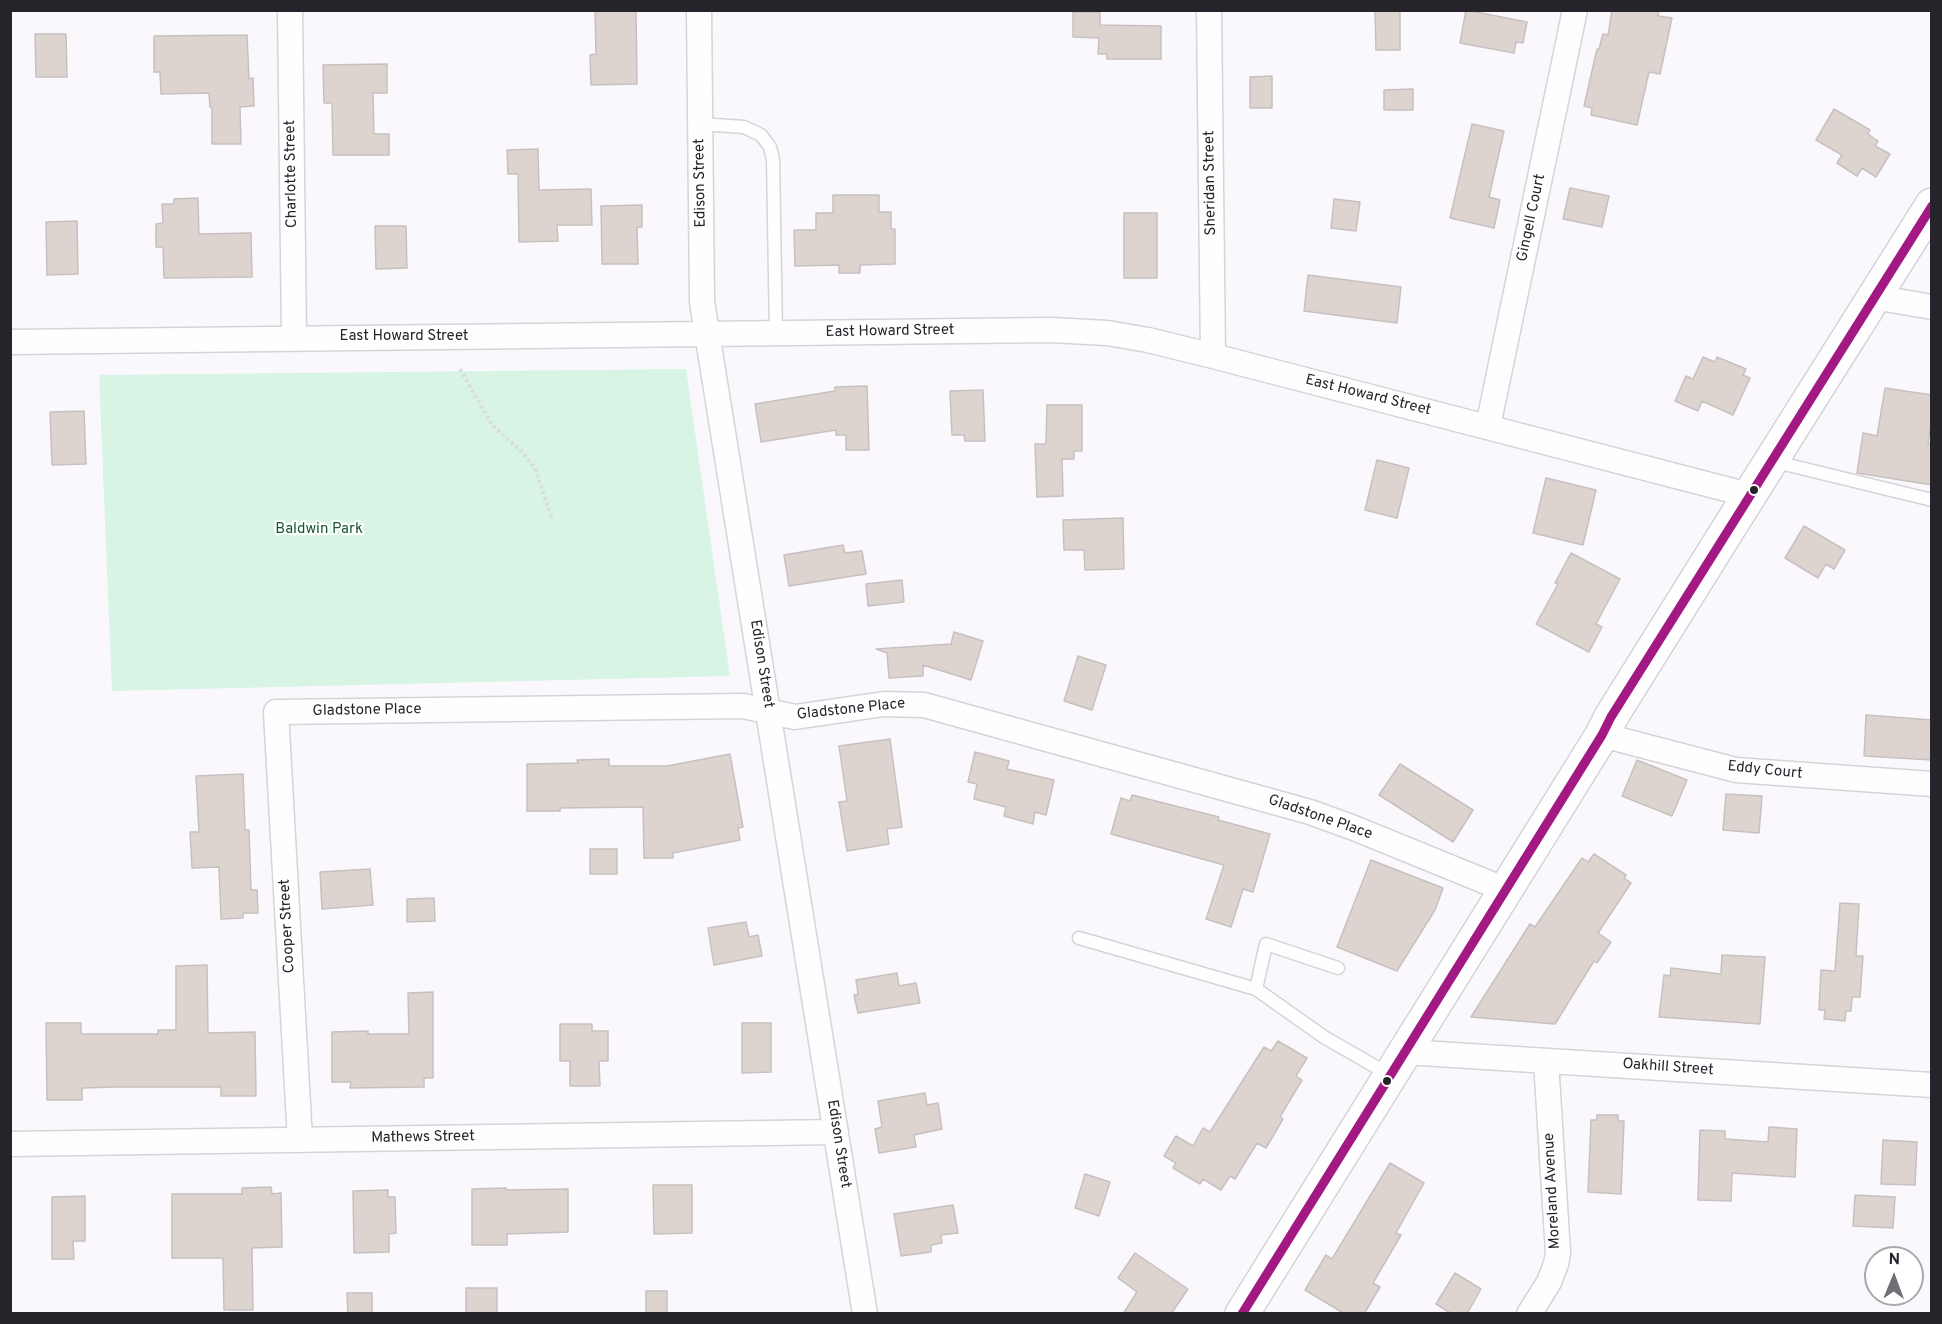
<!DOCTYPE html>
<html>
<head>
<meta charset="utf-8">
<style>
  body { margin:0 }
  #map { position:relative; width:1942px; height:1324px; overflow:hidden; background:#fbf8fd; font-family:Overpass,sans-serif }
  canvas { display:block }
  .frame { position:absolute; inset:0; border:12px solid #27232b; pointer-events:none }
  .north { position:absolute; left:1864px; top:1246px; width:60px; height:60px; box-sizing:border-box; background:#fff; border:2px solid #a9a7aa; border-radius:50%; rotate:1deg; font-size:16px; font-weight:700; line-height:24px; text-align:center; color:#27232b }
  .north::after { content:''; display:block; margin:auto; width:21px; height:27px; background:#716e74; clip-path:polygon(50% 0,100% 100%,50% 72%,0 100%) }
</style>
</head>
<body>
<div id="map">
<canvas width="1942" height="1324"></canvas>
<div class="frame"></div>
<div class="north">N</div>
</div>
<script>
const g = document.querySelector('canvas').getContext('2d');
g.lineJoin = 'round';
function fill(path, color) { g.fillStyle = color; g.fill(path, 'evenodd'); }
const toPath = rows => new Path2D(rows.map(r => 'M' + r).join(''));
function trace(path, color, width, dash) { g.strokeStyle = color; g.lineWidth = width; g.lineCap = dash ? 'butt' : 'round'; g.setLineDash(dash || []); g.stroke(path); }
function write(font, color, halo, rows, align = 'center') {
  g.font = font + ' Overpass,sans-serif'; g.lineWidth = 4.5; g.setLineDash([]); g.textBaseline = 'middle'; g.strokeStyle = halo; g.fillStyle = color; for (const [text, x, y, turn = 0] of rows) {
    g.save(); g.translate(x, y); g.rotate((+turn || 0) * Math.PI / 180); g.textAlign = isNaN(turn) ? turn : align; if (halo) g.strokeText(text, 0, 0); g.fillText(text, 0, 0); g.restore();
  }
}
fill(toPath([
  [686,369,730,676,112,691,99,375]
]), '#d7f4e4');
const building = toPath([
  [595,10,636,10,637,84,591,85,590,55,596,54,595,10],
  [1375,10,1400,10,1400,50,1376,50,1375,10],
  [1466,10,1527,22,1523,43,1516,42,1514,53,1460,43,1466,10],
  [1612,10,1659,10,1658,16,1672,18,1660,74,1649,72,1637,125,1591,115,1592,108,1584,106,1597,49,1599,49,1603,34,1608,35,1612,10],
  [1073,12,1100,12,1100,25,1161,26,1161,59,1107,59,1107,54,1098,54,1099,38,1073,37,1073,12],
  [35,34,66,34,67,77,36,77,35,34],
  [247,35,249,79,253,78,254,106,240,107,241,144,212,144,212,107,210,107,209,93,161,94,160,72,154,72,154,36,247,35],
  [387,64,387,93,373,93,374,134,389,134,389,155,333,155,332,103,324,103,323,65,387,64],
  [1272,76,1272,108,1250,108,1250,77,1272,76],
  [1413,89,1413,110,1384,110,1384,90,1413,89],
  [1834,109,1870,130,1868,134,1878,141,1875,146,1890,154,1876,177,1862,168,1857,176,1837,163,1842,155,1816,140,1834,109],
  [1472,124,1504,131,1489,197,1500,200,1494,228,1450,218,1472,124],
  [538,149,539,190,591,189,592,225,557,225,558,241,519,242,518,174,508,174,507,150,538,149],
  [1570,188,1609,196,1602,227,1563,219,1570,188],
  [833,195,879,195,879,212,891,212,891,229,895,229,895,264,860,265,860,273,839,273,839,265,795,266,794,230,816,230,816,213,833,213,833,195],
  [198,198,199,234,251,233,252,277,164,278,163,247,156,247,156,224,163,223,162,204,174,204,174,199,198,198],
  [1334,199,1360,202,1356,231,1331,228,1334,199],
  [642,205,642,227,637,227,638,264,602,264,601,206,642,205],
  [1124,213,1157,213,1157,278,1124,278,1124,213],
  [77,221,78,274,47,275,46,222,77,221],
  [375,226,406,226,407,268,376,269,375,226],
  [1308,275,1401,287,1397,323,1304,311,1308,275],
  [1703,357,1715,362,1717,357,1746,369,1743,375,1750,378,1733,415,1702,401,1698,411,1675,401,1686,376,1693,379,1703,357],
  [867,386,869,450,846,450,846,435,836,435,836,430,761,442,755,404,835,391,835,387,867,386],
  [1885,388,1932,395,1932,418,1928,443,1932,444,1932,485,1857,473,1863,433,1877,436,1885,388],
  [983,390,985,441,965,441,964,435,952,435,950,391,983,390],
  [1047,405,1082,405,1082,451,1074,451,1074,459,1062,459,1063,496,1037,497,1035,444,1046,444,1047,405],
  [84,411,86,464,52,465,50,412,84,411],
  [1377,460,1409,468,1397,518,1365,510,1377,460],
  [1546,478,1596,490,1583,545,1533,533,1546,478],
  [1123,518,1124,569,1085,570,1084,550,1064,550,1063,520,1123,518],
  [1804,526,1845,550,1834,569,1826,564,1818,578,1785,558,1804,526],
  [843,545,845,553,862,551,866,574,789,586,784,555,843,545],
  [1571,553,1620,579,1596,624,1602,627,1589,652,1536,624,1558,584,1555,583,1571,553],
  [902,580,904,602,868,606,866,584,902,580],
  [954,632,983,641,971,680,923,665,923,676,889,678,887,653,876,649,951,644,954,632],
  [1078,656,1106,665,1092,710,1064,701,1078,656],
  [1866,715,1932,720,1932,760,1864,756,1866,715],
  [890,739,902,827,887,829,889,844,847,851,839,802,847,801,839,746,890,739],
  [975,752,1009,761,1007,769,1054,780,1046,815,1035,812,1033,824,1004,816,1006,807,974,799,977,784,968,782,975,752],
  [730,754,743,827,738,828,740,840,673,853,673,858,644,858,643,807,560,808,560,811,527,811,527,764,578,763,577,760,609,759,609,766,667,766,730,754],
  [1637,760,1687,780,1672,816,1622,796,1637,760],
  [1400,764,1473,810,1453,842,1379,795,1400,764],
  [243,774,245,830,249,830,251,890,257,890,258,913,243,913,243,918,221,919,219,867,192,868,190,832,199,832,196,776,243,774],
  [1726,794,1762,796,1759,833,1723,830,1726,794],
  [1132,795,1219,817,1218,820,1270,834,1253,892,1243,889,1231,927,1206,919,1224,865,1111,834,1121,798,1130,801,1132,795],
  [590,849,617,849,617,874,590,874,590,849],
  [1594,854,1626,875,1624,878,1631,883,1598,933,1611,942,1597,963,1594,961,1555,1024,1471,1017,1530,924,1535,927,1582,858,1588,862,1594,854],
  [1371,860,1443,888,1435,910,1397,971,1337,947,1371,860],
  [370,869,373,905,322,909,320,872,370,869],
  [434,898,435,921,407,922,407,899,434,898],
  [1840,903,1859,904,1856,956,1863,956,1860,997,1852,997,1851,1011,1846,1011,1845,1021,1824,1019,1825,1010,1819,1010,1821,970,1835,971,1840,903],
  [746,922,749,937,758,935,762,956,714,965,708,928,746,922],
  [1722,955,1765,957,1760,1024,1659,1017,1664,975,1670,976,1671,968,1721,974,1722,955],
  [207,965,208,1033,255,1032,256,1096,221,1096,221,1087,116,1087,82,1088,82,1100,47,1100,46,1023,81,1023,81,1034,158,1034,158,1030,176,1030,176,966,207,965],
  [897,973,899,986,916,983,920,1003,858,1013,854,995,858,994,856,980,897,973],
  [433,992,433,1078,424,1078,424,1087,350,1088,351,1082,332,1082,332,1032,368,1031,368,1034,409,1034,408,993,433,992],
  [742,1023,771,1023,771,1072,742,1073,742,1023],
  [560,1024,592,1024,592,1031,608,1031,608,1061,599,1061,600,1086,570,1086,570,1061,560,1061,560,1024],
  [1278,1041,1307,1058,1296,1076,1302,1080,1280,1117,1283,1119,1266,1148,1257,1143,1235,1179,1230,1176,1221,1190,1203,1179,1200,1184,1173,1168,1176,1163,1164,1156,1176,1136,1193,1146,1203,1128,1210,1132,1264,1047,1271,1051,1278,1041],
  [925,1093,927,1105,938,1103,942,1129,914,1135,916,1147,879,1153,875,1129,882,1127,878,1101,925,1093],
  [1597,1115,1618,1115,1618,1121,1624,1121,1621,1194,1588,1192,1591,1120,1597,1120,1597,1115],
  [1769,1127,1797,1129,1795,1177,1732,1173,1731,1201,1698,1200,1700,1130,1725,1131,1725,1139,1768,1142,1769,1127],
  [1883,1140,1917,1142,1915,1185,1881,1184,1883,1140],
  [1390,1163,1424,1183,1396,1233,1401,1235,1373,1283,1380,1287,1364,1314,1345,1314,1305,1290,1326,1255,1332,1259,1390,1163],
  [1085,1174,1110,1182,1099,1216,1075,1208,1085,1174],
  [653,1185,692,1185,692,1233,654,1234,653,1185],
  [271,1187,272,1194,281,1193,282,1247,252,1248,253,1310,224,1310,223,1258,172,1258,172,1194,242,1194,242,1188,271,1187],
  [506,1188,506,1190,568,1189,568,1232,507,1234,507,1245,472,1245,472,1189,506,1188],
  [388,1190,388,1197,395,1197,396,1233,389,1234,389,1252,354,1253,353,1191,388,1190],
  [1855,1195,1895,1197,1893,1228,1853,1226,1855,1195],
  [85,1196,85,1241,73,1241,74,1259,52,1259,52,1197,85,1196],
  [953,1205,958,1233,941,1235,942,1243,931,1245,931,1252,901,1256,894,1214,953,1205],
  [1135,1253,1188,1289,1171,1314,1123,1314,1137,1292,1118,1278,1135,1253],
  [1455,1273,1481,1289,1467,1314,1452,1314,1436,1304,1455,1273],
  [466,1288,497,1288,497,1314,466,1314,466,1288],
  [646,1291,667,1291,667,1314,646,1314,646,1291],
  [347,1293,372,1293,372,1314,348,1314,347,1293]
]);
fill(building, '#ded4cf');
trace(building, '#c6c1c0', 1.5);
const service = toPath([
  [700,124,744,127,761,135,770,147,773,160,776,334],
  [1772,461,1932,500],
  [1079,938,1256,989,1324,1037,1390,1075],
  [1256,989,1266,944,1338,968]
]);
const minor = toPath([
  [290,10,294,338],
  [699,10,702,302,865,1314],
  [1209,10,1213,356],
  [1874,297,1932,307],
  [10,342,1051,330,1107,333,1148,340,1213,356,1749,495],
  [1488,426,1575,10],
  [1602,735,1736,770,1932,784],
  [1405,1052,1932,1085],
  [300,1140,276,712,743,706,795,717,884,704,924,705,1310,812,1354,828,1506,890],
  [10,1144,836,1132],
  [1529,1314,1549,1282,1556,1264,1558,1253,1546,1061]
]);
const primary = toPath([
  [1242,1314,1602,735,1611,717,1727,531,1932,205]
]);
trace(service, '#d6d3d9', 15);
trace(minor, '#d6d3d9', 27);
trace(primary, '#d6d3d9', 36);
trace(toPath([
  [460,369,492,425,522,452,535,468,552,519]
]), '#dcdbdd', 4, [3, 3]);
trace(service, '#fefeff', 12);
trace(minor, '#fefeff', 24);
trace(primary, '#fefeff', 33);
trace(toPath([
  [1242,1314,1602,735,1611,717,1932,206]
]), '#a31984', 9);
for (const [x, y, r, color] of [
  [1754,490,5,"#27232b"],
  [1387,1081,5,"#27232b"]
]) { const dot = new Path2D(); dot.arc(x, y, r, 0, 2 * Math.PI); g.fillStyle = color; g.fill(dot); trace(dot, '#fff', 2); }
write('15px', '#27232b', '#fff', [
  ["Charlotte Street",292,174,-91],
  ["Edison Street",701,183,-91],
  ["Sheridan Street",1211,183,-91],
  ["Gingell Court",1532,218,-78],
  ["East Howard Street",890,332,-1],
  ["East Howard Street",404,337],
  ["East Howard Street",1368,396,14],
  ["Edison Street",761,664,81],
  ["Gladstone Place",851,710,-6],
  ["Gladstone Place",367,711,-1],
  ["Eddy Court",1765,771,6],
  ["Gladstone Place",1320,818,19],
  ["Cooper Street",288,926,-93],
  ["Oakhill Street",1668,1068,4],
  ["Mathews Street",423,1138,-1],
  ["Edison Street",838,1144,81],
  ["Moreland Avenue",1553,1191,-93]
]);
write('15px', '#135636', '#fff', [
  ["Baldwin Park",319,530]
]);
</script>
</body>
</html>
